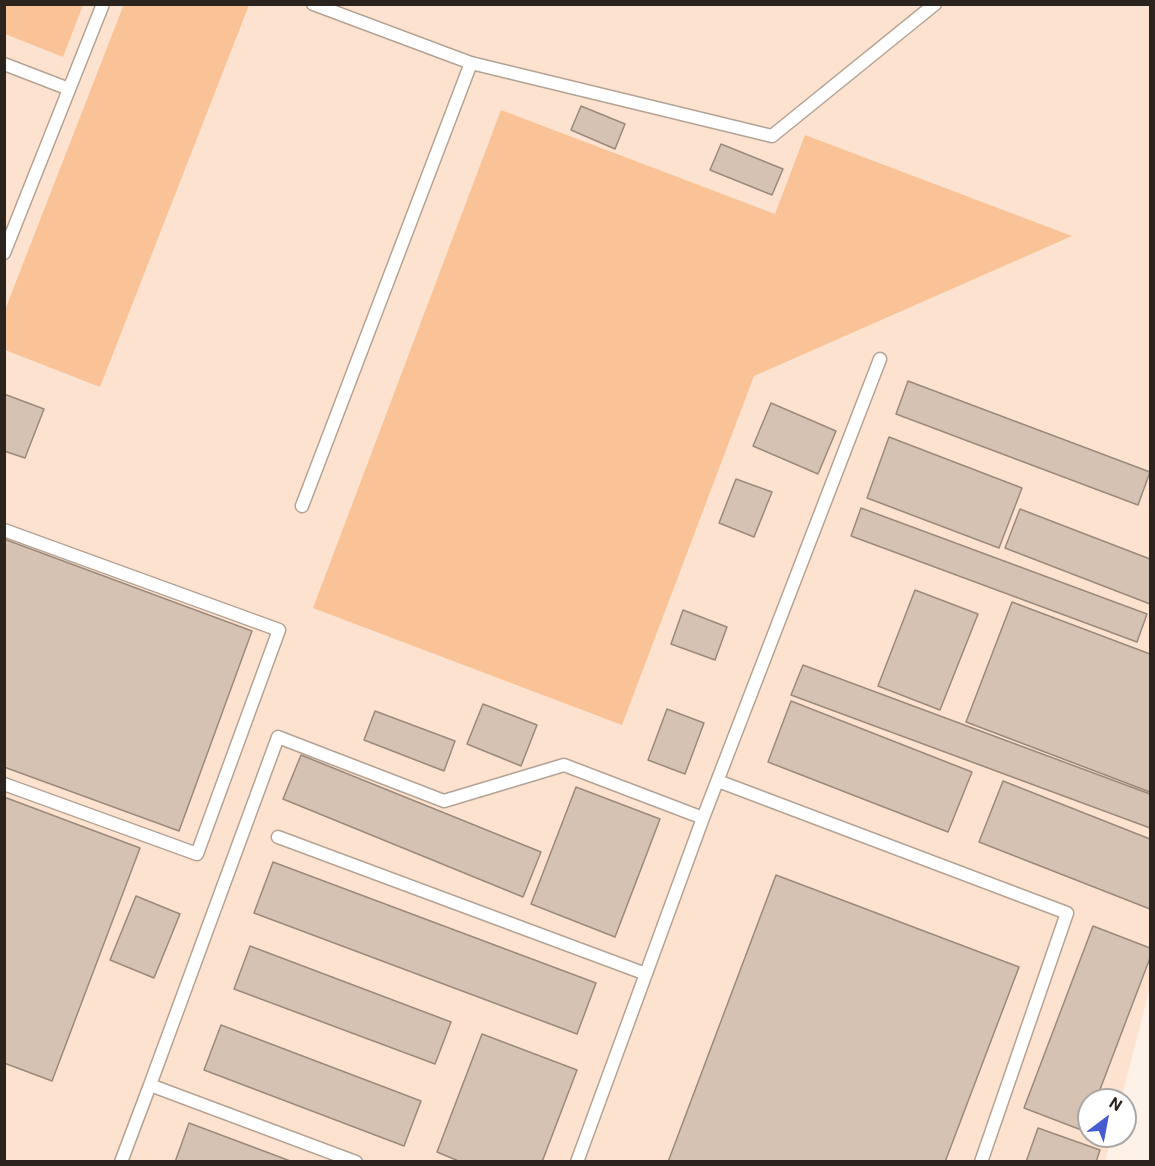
<!DOCTYPE html>
<html>
<head>
<meta charset="utf-8">
<style>
  body { margin:0 }
  #map { position:relative; width:1155px; height:1166px; overflow:hidden; background:#fdf1e8; font-family:Roboto,sans-serif }
  canvas { display:block }
  .frame { position:absolute; inset:0; border:6px solid #2b231e; pointer-events:none }
  .north { position:absolute; left:1077px; top:1088px; width:60px; height:60px; box-sizing:border-box; background:#fff; border:2px solid #aaa7a5; border-radius:50%; rotate:32deg; font-size:16px; font-weight:700; line-height:24px; text-align:center; color:#2b231e }
  .north::after { content:''; display:block; margin:auto; width:21px; height:27px; background:#465cd0; clip-path:polygon(50% 0,100% 100%,50% 72%,0 100%) }
</style>
</head>
<body>
<div id="map">
<canvas width="1155" height="1166"></canvas>
<div class="frame"></div>
<div class="north">N</div>
</div>
<script>
const g = document.querySelector('canvas').getContext('2d');
g.lineJoin = 'round';
function fill(path, color) { g.fillStyle = color; g.fill(path, 'evenodd'); }
const toPath = rows => new Path2D(rows.map(r => 'M' + r).join(''));
function trace(path, color, width, dash) { g.strokeStyle = color; g.lineWidth = width; g.lineCap = dash ? 'butt' : 'round'; g.setLineDash(dash || []); g.stroke(path); }
fill(toPath([
  [5,5,1150,5,1150,987,1121,1100,1089,1100,1089,1136,1112,1136,1105,1161,5,1162]
]), '#fde3cf');
fill(toPath([
  [124,4,249,5,100,387,5,350,5,310],
  [4,5,5,4,83,5,63,57,5,34],
  [501,110,775,214,805,135,1072,236,754,376,622,725,313,608]
]), '#f9c397');
const building = toPath([
  [581,106,625,124,615,149,571,130,581,106],
  [721,144,783,169,772,195,710,170,721,144],
  [908,381,1150,472,1138,505,896,414,908,381],
  [4,394,44,409,25,458,4,451,4,394],
  [771,403,836,431,818,474,753,446,771,403],
  [889,437,1022,488,999,548,867,498,889,437],
  [736,479,772,492,754,537,719,523,736,479],
  [861,508,1147,614,1137,642,851,536,861,508],
  [1020,509,1150,559,1150,604,1005,548,1020,509],
  [4,539,252,631,179,831,4,767,4,539],
  [915,590,978,614,940,710,878,686,915,590],
  [1012,602,1150,654,1150,792,966,722,1012,602],
  [683,610,727,627,715,660,671,644,683,610],
  [803,665,1150,794,1150,828,791,695,803,665],
  [791,701,972,772,948,832,768,762,791,701],
  [483,704,537,725,521,766,467,744,483,704],
  [667,709,704,723,685,774,648,760,667,709],
  [375,711,455,741,444,771,364,740,375,711],
  [301,755,541,852,523,897,283,799,301,755],
  [1003,781,1150,839,1150,909,979,842,1003,781],
  [576,787,660,819,615,937,531,904,576,787],
  [4,797,140,848,52,1081,4,1063,4,797],
  [273,862,596,983,577,1034,254,913,273,862],
  [776,875,1019,967,945,1162,668,1162,776,875],
  [136,896,180,914,154,978,110,960,136,896],
  [1093,926,1150,948,1150,958,1096,1100,1089,1100,1089,1119,1084,1131,1024,1108,1093,926],
  [250,946,451,1022,435,1064,234,989,250,946],
  [221,1025,421,1101,404,1146,204,1070,221,1025],
  [482,1034,577,1070,542,1162,461,1162,437,1152,482,1034],
  [189,1123,293,1162,175,1162,189,1123],
  [1038,1128,1100,1150,1096,1162,1026,1162,1038,1128]
]);
fill(building, '#d5c2b3');
trace(building, '#9b897b', 1.5);
const service = toPath([
  [313,4,471,63,772,136,935,4],
  [4,64,69,89],
  [4,253,103,4],
  [302,506,471,63],
  [4,530,279,630,197,854,4,784],
  [718,781,1067,913,981,1162],
  [278,837,646,974],
  [150,1085,278,737,444,801,564,765,703,818],
  [121,1162,150,1085,356,1162],
  [577,1162,703,818,880,359]
]);
trace(service, '#b4a293', 15);
trace(service, '#fff', 12);
</script>
</body>
</html>
